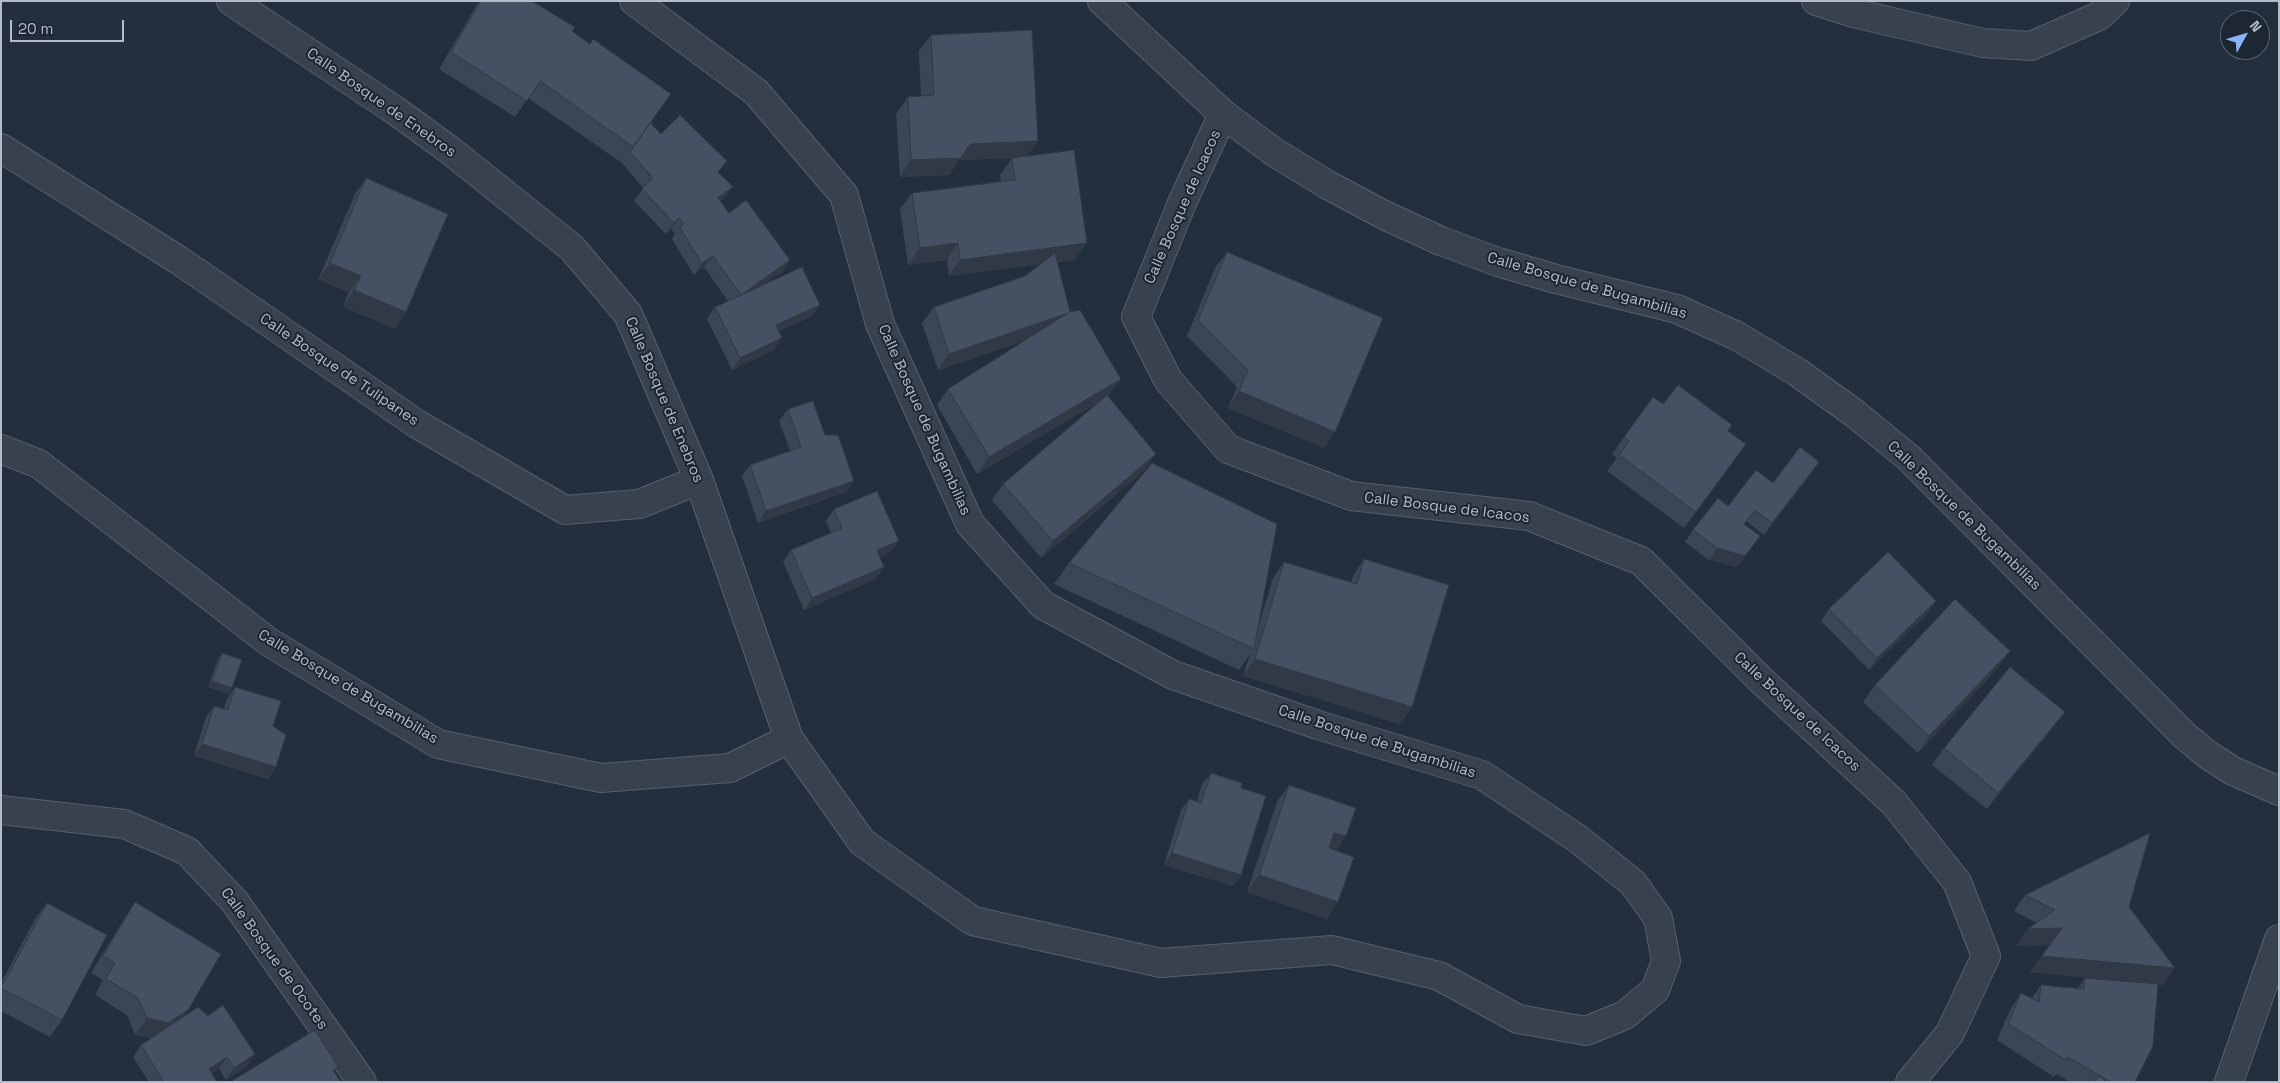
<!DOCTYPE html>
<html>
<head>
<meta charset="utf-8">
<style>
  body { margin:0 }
  #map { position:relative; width:2280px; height:1083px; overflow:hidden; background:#242f3e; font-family:"Space Grotesk",sans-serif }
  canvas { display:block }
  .frame { position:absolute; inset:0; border:2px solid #b4bcc9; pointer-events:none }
  .north { position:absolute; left:2220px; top:10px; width:50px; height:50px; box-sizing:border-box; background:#1d2633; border:1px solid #59626f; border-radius:50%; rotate:51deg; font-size:14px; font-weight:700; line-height:20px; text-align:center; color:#b4bcc9 }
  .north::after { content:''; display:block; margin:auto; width:18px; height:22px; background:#8ab4f8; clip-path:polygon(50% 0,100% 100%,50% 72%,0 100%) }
  .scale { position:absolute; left:10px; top:20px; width:114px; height:22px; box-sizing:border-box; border:2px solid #b4bcc9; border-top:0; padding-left:6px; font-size:15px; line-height:18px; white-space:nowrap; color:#b4bcc9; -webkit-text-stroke:4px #1d2633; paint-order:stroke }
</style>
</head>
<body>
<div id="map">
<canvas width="2280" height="1083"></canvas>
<div class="frame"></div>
<div class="north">N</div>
<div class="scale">20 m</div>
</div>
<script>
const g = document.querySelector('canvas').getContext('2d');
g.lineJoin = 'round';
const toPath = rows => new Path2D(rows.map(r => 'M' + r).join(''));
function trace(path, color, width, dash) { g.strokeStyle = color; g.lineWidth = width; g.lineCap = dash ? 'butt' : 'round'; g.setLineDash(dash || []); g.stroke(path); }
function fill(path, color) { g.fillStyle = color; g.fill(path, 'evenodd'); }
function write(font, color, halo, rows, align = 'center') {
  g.font = font + ' "Space Grotesk",sans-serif'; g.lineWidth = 4; g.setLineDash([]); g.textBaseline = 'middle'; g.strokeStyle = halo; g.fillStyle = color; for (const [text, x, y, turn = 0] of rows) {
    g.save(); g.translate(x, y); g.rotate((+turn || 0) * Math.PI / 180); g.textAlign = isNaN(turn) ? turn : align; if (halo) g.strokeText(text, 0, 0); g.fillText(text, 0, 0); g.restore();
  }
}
const street = toPath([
  [231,1,396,111,451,151,572,248,628,314,699,480,789,739,862,842,973,921,1161,963,1332,950,1439,976,1518,1019,1586,1031,1625,1015,1655,990,1666,961,1658,918,1633,883,1578,839,1482,775,1321,726,1173,675,1043,605,970,524,880,324,844,195,756,92,634,1],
  [1102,1,1223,114,1274,152,1328,185,1384,215,1441,241,1498,262,1556,279,1677,309,1737,336,1797,372,1854,413,1909,458,2184,735,2208,755,2233,771,2279,791],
  [1816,1,1853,13,1983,43,2031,46,2099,16,2115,1],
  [1223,114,1182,203,1136,317,1168,380,1228,449,1351,496,1529,516,1641,561,1763,682,1894,803,1957,882,1986,956,1950,1033,1910,1082],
  [1,148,180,261,417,424,565,510,639,504,699,480],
  [1,449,39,464,269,642,438,744,601,778,730,768,789,739],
  [1,810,124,824,187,851,235,902,362,1082],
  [2229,1082,2279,939]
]);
trace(street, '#565f6c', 30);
trace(street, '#38414e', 28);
fill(toPath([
  [479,1,532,1,572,31,651,123,661,134,719,173,724,198,720,202,729,213,782,272,763,285,820,305,812,316,779,331,774,350,732,370,707,319,715,307,728,301,704,267,694,275,672,239,675,234,671,229,666,234,634,201,643,188,622,163,528,98,515,117,439,69],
  [931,35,1027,156,1075,260,1057,262,1070,312,1121,379,1108,396,1145,470,1041,558,992,500,1003,484,1102,400,977,474,937,405,948,389,1024,341,938,370,922,323,934,307,1025,276,1040,264,949,276,947,260,908,265,900,209,912,193,1001,181,1000,175,1012,158,959,160,949,175,900,177,896,114,908,97,921,96,919,51],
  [366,178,406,312,395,329,343,307,349,292,318,280,355,194],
  [1227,252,1324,448,1228,408,1237,387,1187,336,1215,268],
  [1653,397,1663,404,1728,431,1734,461,1684,528,1607,471,1617,458,1612,454],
  [788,409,825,435,846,492,758,523,742,476,750,465,790,451,779,421],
  [1811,474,1764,535,1746,521,1744,524,1760,536,1737,567,1709,560,1685,542,1693,530,1728,506,1773,483],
  [834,509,891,552,880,557,876,579,804,610,783,562,791,550,831,533,826,521],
  [1364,559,1400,724,1243,676,1250,654,1239,670,1054,584,1069,563,1257,631,1273,578,1284,562,1351,582,1353,576],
  [1936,601,1928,613,1869,670,1821,621,1829,609],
  [2010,651,1998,668,1918,753,1863,702,1875,685],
  [222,653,232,688,228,694,208,687,218,659],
  [235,687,273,726,276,767,268,779,194,756,206,717,214,706,224,709,227,699],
  [2053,728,1987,809,1932,765,1944,748],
  [1211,773,1241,788,1241,875,1233,886,1164,865,1181,810,1189,799,1197,801,1202,784],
  [1289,785,1336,850,1327,919,1247,892,1277,802],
  [2025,895,2129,907,2163,985,2158,984,2135,1082,2070,1082,2056,1074,2054,1077,1997,1040,2010,1010,2021,993,2032,998,2041,985,2078,988,2085,978,2143,983,2030,972,2050,945,2016,946,2037,923,2014,911],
  [135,902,188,1010,182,1018,255,1054,247,1066,226,1080,219,1069,212,1074,217,1082,149,1082,133,1057,141,1045,151,1038,135,1035,127,1015,95,995,103,980,91,973,124,919],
  [47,903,62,1020,50,1037,1,1011,1,983,35,919]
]), '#3b4654');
fill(toPath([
  [1038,141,1026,158,959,160,949,175,900,177,911,160,970,144],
  [733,187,724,198,710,210,718,198],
  [679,218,671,229,666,234,674,223],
  [958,243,947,260,908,265,920,248],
  [1087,243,1075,260,949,276,960,260],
  [713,256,704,267,694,275,702,263],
  [790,260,782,272,732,307,741,295],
  [330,263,361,276,349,292,318,280],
  [354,290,406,312,395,329,343,307],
  [820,305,812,316,768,336,776,325],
  [1068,313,1057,330,938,370,949,354],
  [782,338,774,350,732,370,740,358],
  [1121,379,1109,395,977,474,989,457],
  [1239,391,1335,432,1324,448,1228,408],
  [1156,454,1145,470,1041,558,1053,541],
  [1819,462,1811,474,1764,535,1772,523],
  [854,481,846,492,758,523,766,511],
  [1760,536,1737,567,1709,560,1717,548],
  [899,541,891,552,869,561,877,550],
  [884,567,876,579,804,610,812,598],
  [1936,601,1928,613,1869,670,1877,658],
  [2010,651,1998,668,1918,753,1929,736],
  [1255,659,1412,707,1400,724,1243,676],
  [212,681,232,688,228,694,208,687],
  [2065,712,2053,728,1987,809,1998,793],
  [202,744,276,767,268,779,194,756],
  [1334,833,1346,836,1335,853,1323,849],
  [1172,853,1241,875,1233,886,1164,865],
  [1259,875,1338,902,1327,919,1247,892],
  [2062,928,2051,945,2016,946,2028,929],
  [2042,956,2175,968,2163,985,2030,972],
  [188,1010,176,1026,156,1039,135,1035,147,1018],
  [255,1054,247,1066,226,1080,234,1068],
  [227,1057,219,1069,201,1081,209,1069]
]), '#303945');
const building = toPath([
  [481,1,532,1,575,27,572,31,590,44,593,39,671,94,633,147,540,81,527,101,451,52,481,1],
  [1032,30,1038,141,970,144,961,158,911,160,908,97,934,95,931,35,1032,30],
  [680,115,727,161,718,172,733,187,718,198,729,213,746,200,790,260,741,295,713,256,702,263,680,228,684,224,679,218,674,223,642,189,653,178,630,152,650,123,661,134,680,115],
  [1074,150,1087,243,960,260,958,243,920,248,912,193,1015,180,1012,158,1074,150],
  [366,178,448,214,406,312,354,290,361,276,330,263,366,178],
  [1227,252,1383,318,1335,432,1239,391,1248,370,1198,320,1227,252],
  [1055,253,1070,312,1080,310,1121,379,989,457,948,389,1068,313,949,354,934,307,1025,276,1055,253],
  [802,267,820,305,776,325,782,338,740,358,715,307,802,267],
  [1678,385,1732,425,1728,431,1746,444,1696,512,1619,455,1629,441,1624,437,1653,397,1663,404,1678,385],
  [1107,395,1156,454,1053,541,1003,484,1107,395],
  [813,401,825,435,838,435,854,481,766,511,750,465,801,447,788,409,813,401],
  [1800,447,1819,462,1772,523,1755,510,1744,524,1760,536,1745,556,1717,548,1693,530,1718,498,1728,506,1756,470,1773,483,1800,447],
  [1152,463,1277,524,1254,649,1069,563,1152,463],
  [877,491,899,541,877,550,884,567,812,598,791,550,842,528,834,509,877,491],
  [1888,552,1936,601,1877,658,1829,609,1888,552],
  [1364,559,1449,585,1412,707,1255,659,1284,562,1357,584,1364,559],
  [1955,599,2010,651,1929,736,1875,685,1955,599],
  [222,653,242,660,232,688,212,681,222,653],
  [2010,667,2065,712,1998,793,1944,748,2010,667],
  [235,687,281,701,273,726,286,735,276,767,202,744,214,706,228,710,235,687],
  [1211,773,1242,783,1241,788,1266,796,1241,875,1172,853,1189,799,1201,803,1211,773],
  [1289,785,1356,808,1346,836,1334,833,1329,848,1354,857,1338,902,1259,875,1289,785],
  [2150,833,2129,907,2175,968,2042,956,2062,928,2028,929,2055,910,2025,895,2150,833],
  [135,902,221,954,188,1010,168,1023,147,1018,138,998,106,979,115,963,103,956,135,902],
  [47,903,107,935,62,1020,1,988,47,903],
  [2085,978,2158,984,2153,1046,2135,1082,2111,1082,2068,1057,2066,1060,2008,1024,2021,993,2039,1002,2041,985,2084,989,2085,978],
  [223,1005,255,1054,234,1068,227,1057,209,1069,217,1082,164,1082,141,1045,198,1007,208,1016,223,1005],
  [315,1030,338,1067,333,1070,341,1082,230,1082,315,1030],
  [2100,1076,2106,1082,2094,1082,2100,1076]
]);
fill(building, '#455162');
trace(building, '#303945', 1);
write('15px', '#b4bcc9', '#1d2633', [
  ["Calle Bosque de Enebros",381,103,35],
  ["Calle Bosque de Icacos",1183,207,-66],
  ["Calle Bosque de Bugambilias",1587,286,16],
  ["Calle Bosque de Tulipanes",339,370,34],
  ["Calle Bosque de Enebros",664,400,67],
  ["Calle Bosque de Bugambilias",924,420,66],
  ["Calle Bosque de Icacos",1447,508,7],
  ["Calle Bosque de Bugambilias",1964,516,44],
  ["Calle Bosque de Bugambilias",348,687,31],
  ["Calle Bosque de Icacos",1797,712,43],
  ["Calle Bosque de Bugambilias",1377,742,18],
  ["Calle Bosque de Ocotes",274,959,54]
]);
</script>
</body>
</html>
